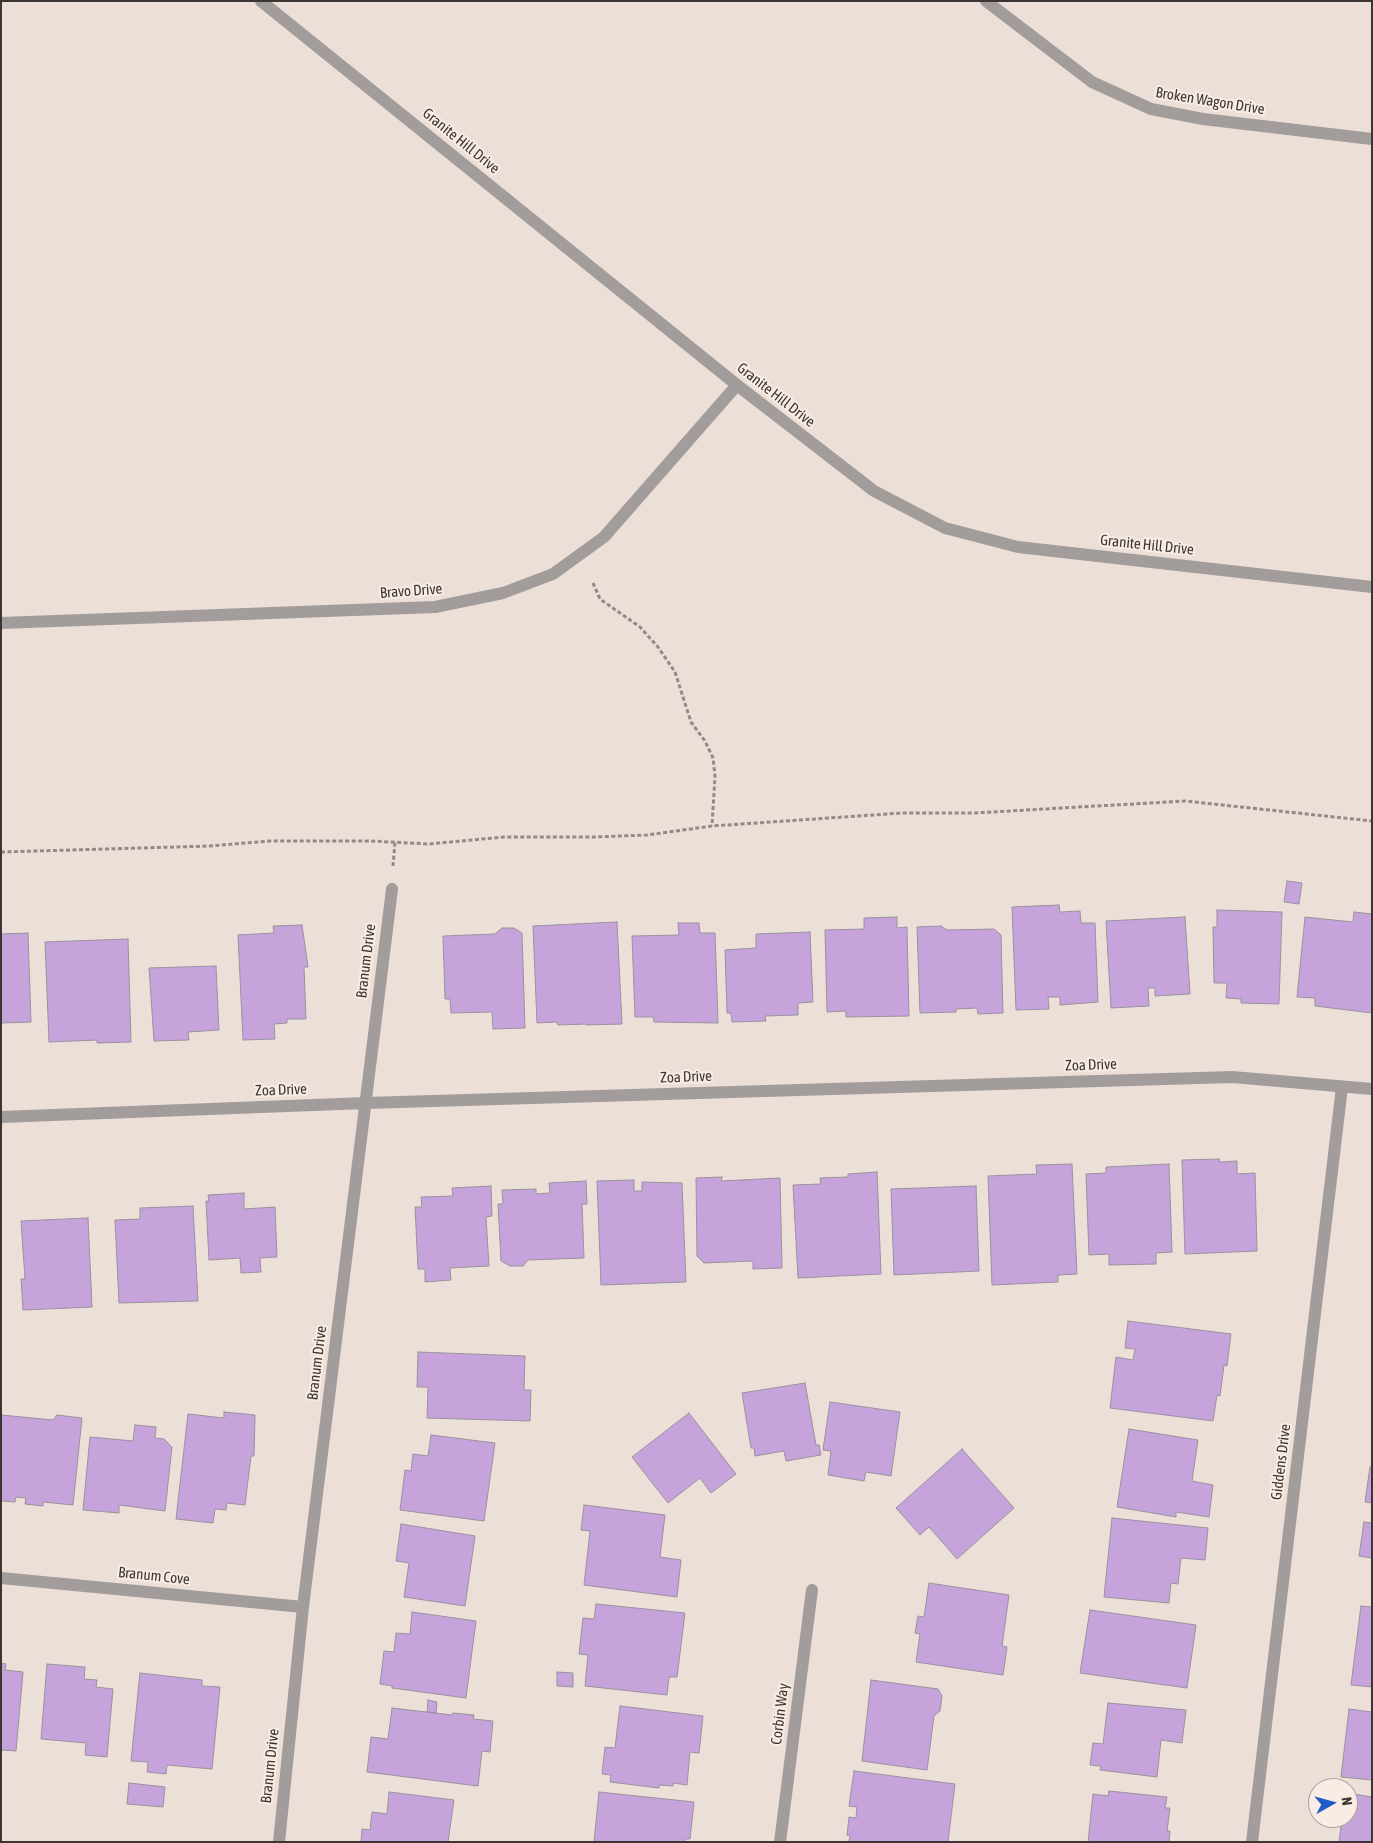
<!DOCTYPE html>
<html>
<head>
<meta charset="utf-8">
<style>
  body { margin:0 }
  #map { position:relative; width:1373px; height:1843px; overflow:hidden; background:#ecdfd8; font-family:"Asap Condensed",sans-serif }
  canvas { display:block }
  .frame { position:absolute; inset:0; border:2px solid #3b3633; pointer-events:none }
  .north { position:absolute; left:1308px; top:1778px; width:50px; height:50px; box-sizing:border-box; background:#f9ece5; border:1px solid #ada39e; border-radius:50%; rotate:83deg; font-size:14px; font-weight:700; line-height:20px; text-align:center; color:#3b3633 }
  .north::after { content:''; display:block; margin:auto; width:18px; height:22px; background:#1c5dc9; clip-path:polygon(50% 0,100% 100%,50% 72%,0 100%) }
</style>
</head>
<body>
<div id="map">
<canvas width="1373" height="1843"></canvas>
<div class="frame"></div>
<div class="north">N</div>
</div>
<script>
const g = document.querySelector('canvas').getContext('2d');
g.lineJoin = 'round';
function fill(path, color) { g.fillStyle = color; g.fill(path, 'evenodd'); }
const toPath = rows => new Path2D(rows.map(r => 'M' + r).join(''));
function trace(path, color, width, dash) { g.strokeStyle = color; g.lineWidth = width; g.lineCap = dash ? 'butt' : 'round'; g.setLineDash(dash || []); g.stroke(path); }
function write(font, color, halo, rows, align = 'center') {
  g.font = font + ' "Asap Condensed",sans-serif'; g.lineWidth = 4; g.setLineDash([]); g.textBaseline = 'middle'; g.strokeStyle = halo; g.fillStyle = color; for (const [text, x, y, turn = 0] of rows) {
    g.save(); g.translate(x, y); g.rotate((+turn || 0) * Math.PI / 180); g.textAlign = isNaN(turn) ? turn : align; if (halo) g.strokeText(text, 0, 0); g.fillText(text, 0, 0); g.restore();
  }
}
const building = toPath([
  [1287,881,1302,883,1299,904,1284,902,1287,881],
  [1059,905,1060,912,1080,911,1081,923,1095,923,1098,1002,1060,1005,1060,997,1048,997,1049,1009,1016,1010,1012,907,1059,905],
  [1217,910,1282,912,1279,1004,1241,1003,1241,999,1226,998,1227,983,1214,983,1213,927,1217,927,1217,910],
  [1354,912,1372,914,1372,1013,1315,1006,1315,998,1297,997,1305,917,1353,922,1354,912],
  [897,917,897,928,907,927,909,1016,846,1017,846,1011,827,1012,825,930,864,929,864,918,897,917],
  [1185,917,1190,994,1155,996,1155,988,1148,988,1149,1006,1111,1008,1106,921,1185,917],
  [617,922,622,1024,586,1025,586,1024,558,1025,557,1022,537,1023,533,926,617,922],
  [678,923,699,923,700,933,715,933,718,1023,654,1022,653,1017,635,1017,632,936,679,935,678,923],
  [302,925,308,967,304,967,306,1019,287,1019,287,1023,274,1024,275,1039,243,1040,238,935,274,933,273,926,302,925],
  [941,926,947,930,994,929,1001,935,1003,1013,978,1014,977,1008,956,1009,956,1012,920,1013,917,927,941,926],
  [502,928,514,928,522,933,525,1028,493,1029,492,1012,451,1013,450,999,445,999,443,936,495,934,502,928],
  [810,932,813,1002,798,1003,798,1015,765,1016,766,1021,732,1022,731,1013,727,1013,725,950,756,948,756,934,810,932],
  [28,933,31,1022,1,1023,1,934,28,933],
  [128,939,131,1042,97,1043,97,1040,49,1042,45,942,128,939],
  [216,966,219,1030,188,1032,189,1040,154,1041,149,968,216,966],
  [1219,1159,1220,1162,1237,1161,1237,1174,1255,1173,1257,1251,1185,1254,1182,1160,1219,1159],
  [1072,1164,1077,1274,1058,1275,1058,1282,992,1285,988,1176,1037,1174,1036,1165,1072,1164],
  [1169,1164,1172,1252,1156,1253,1156,1264,1109,1265,1109,1254,1089,1255,1086,1174,1106,1173,1106,1167,1169,1164],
  [877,1172,881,1274,798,1278,793,1185,821,1184,820,1178,848,1177,848,1174,877,1172],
  [722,1177,721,1181,780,1178,782,1268,753,1269,753,1261,704,1263,697,1256,696,1178,722,1177],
  [634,1180,634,1191,642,1191,642,1182,682,1183,686,1282,601,1285,597,1181,634,1180],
  [586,1181,587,1204,582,1204,584,1258,528,1260,523,1266,510,1266,501,1261,498,1204,503,1204,502,1190,536,1189,536,1194,550,1193,549,1183,586,1181],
  [491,1186,492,1216,486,1217,489,1266,450,1268,451,1280,425,1282,425,1269,418,1269,415,1207,422,1207,421,1197,453,1196,452,1188,491,1186],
  [976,1186,979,1271,894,1275,891,1189,976,1186],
  [244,1193,244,1209,275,1207,277,1257,260,1258,261,1272,241,1273,240,1258,209,1260,206,1201,209,1201,208,1195,244,1193],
  [193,1206,198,1301,119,1303,115,1220,140,1219,140,1208,193,1206],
  [88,1218,92,1307,23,1310,21,1279,25,1279,21,1221,88,1218],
  [1128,1321,1231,1334,1227,1366,1224,1365,1220,1396,1217,1395,1213,1421,1110,1408,1116,1357,1133,1360,1135,1349,1125,1348,1128,1321],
  [418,1352,525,1356,524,1390,531,1390,530,1421,427,1418,428,1387,417,1387,418,1352],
  [805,1383,816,1445,819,1445,821,1455,786,1461,784,1451,755,1456,754,1448,751,1448,742,1393,805,1383],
  [830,1402,900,1412,891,1476,866,1472,864,1481,828,1475,831,1451,823,1450,830,1402],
  [224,1412,255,1415,254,1456,251,1456,245,1505,227,1503,226,1510,215,1509,213,1523,176,1519,188,1414,224,1418,224,1412],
  [689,1413,736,1474,711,1493,700,1478,668,1503,632,1457,689,1413],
  [1,1415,53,1420,57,1415,82,1418,73,1505,43,1502,43,1506,25,1504,26,1498,16,1497,15,1502,1,1501,1,1415],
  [135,1425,156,1427,155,1438,164,1439,172,1447,165,1511,119,1505,119,1513,83,1510,90,1437,133,1441,135,1425],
  [1129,1429,1198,1440,1192,1481,1213,1485,1209,1517,1176,1512,1176,1517,1117,1507,1129,1429],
  [431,1435,495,1443,484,1521,400,1510,405,1470,411,1471,413,1454,428,1456,431,1435],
  [962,1449,1014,1508,957,1559,929,1527,920,1535,896,1508,962,1449],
  [1370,1467,1372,1467,1372,1503,1365,1502,1370,1467],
  [584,1505,665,1515,660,1557,681,1560,677,1597,584,1585,590,1531,581,1530,584,1505],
  [1112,1518,1208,1528,1205,1560,1181,1558,1178,1584,1171,1583,1169,1603,1104,1597,1112,1518],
  [1364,1522,1372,1523,1372,1558,1359,1556,1364,1522],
  [401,1524,475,1536,465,1606,404,1597,409,1563,396,1561,401,1524],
  [929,1583,1009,1595,1002,1646,1007,1647,1003,1675,916,1662,920,1634,915,1633,918,1616,924,1617,929,1583],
  [596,1604,685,1613,677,1677,669,1677,667,1695,585,1686,588,1655,579,1654,583,1618,594,1619,596,1604],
  [1361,1606,1372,1607,1372,1687,1351,1685,1361,1606],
  [1090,1610,1196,1625,1187,1688,1080,1673,1090,1610],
  [412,1612,476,1621,466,1698,392,1688,392,1686,380,1684,384,1651,394,1652,396,1633,410,1634,412,1612],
  [1,1663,6,1664,5,1670,23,1672,16,1751,1,1750,1,1663],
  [47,1664,85,1667,84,1679,97,1680,96,1687,113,1689,107,1757,85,1755,86,1743,41,1739,47,1664],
  [557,1672,573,1673,573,1687,557,1686,557,1672],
  [140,1673,202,1680,202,1686,220,1687,212,1769,167,1765,166,1774,147,1772,148,1762,131,1761,140,1673],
  [871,1680,938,1689,942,1696,940,1711,934,1716,927,1770,862,1761,871,1680],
  [428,1700,437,1702,436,1713,427,1712,428,1700],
  [1108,1703,1186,1710,1182,1743,1161,1740,1157,1777,1100,1770,1101,1766,1090,1765,1093,1743,1103,1744,1108,1703],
  [620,1706,703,1716,699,1753,690,1752,687,1785,673,1783,673,1786,659,1785,659,1788,610,1782,611,1775,602,1774,605,1747,615,1748,620,1706],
  [392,1708,452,1715,453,1713,474,1715,473,1719,493,1721,490,1752,482,1751,478,1786,367,1772,371,1737,388,1739,392,1708],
  [1349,1709,1372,1712,1372,1780,1341,1777,1349,1709],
  [854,1771,955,1784,948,1842,849,1842,850,1836,847,1835,849,1817,856,1818,857,1807,849,1806,854,1771],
  [129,1783,165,1787,163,1807,127,1804,129,1783],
  [1109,1791,1167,1797,1165,1808,1170,1808,1167,1831,1170,1831,1169,1842,1088,1842,1093,1794,1108,1796,1109,1791],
  [389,1792,454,1800,448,1842,361,1842,362,1829,370,1830,372,1812,387,1814,389,1792],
  [599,1792,694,1802,690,1839,685,1839,685,1842,594,1842,599,1792],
  [1348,1793,1372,1797,1372,1842,1339,1842,1342,1818,1348,1818,1348,1793]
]);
fill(building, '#c6a3db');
trace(building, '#98929d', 1);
trace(toPath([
  [593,583,600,599,640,627,658,647,675,672,691,722,705,741,713,758,715,776,712,826],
  [1,852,209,846,270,841,371,841,429,844,504,837,595,837,647,835,712,826,902,813,974,813,1185,801,1372,821],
  [393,866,395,842]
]), '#938a85', 3, [4, 2.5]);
trace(toPath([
  [261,1,737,385,874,491,945,528,1018,547,1372,587],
  [986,1,1092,82,1151,109,1203,119,1372,139],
  [1,623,435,607,503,593,553,574,604,537,737,385],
  [1,1117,366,1103,1232,1077,1372,1089],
  [1,1578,303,1607],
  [279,1842,303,1607,392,889],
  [780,1842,812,1590],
  [1252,1842,1342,1087]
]), '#a29c9a', 12);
write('15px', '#3b3633', '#f9ece5', [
  ["Broken Wagon Drive",1210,101,9],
  ["Granite Hill Drive",461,141,39],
  ["Granite Hill Drive",776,395,38],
  ["Granite Hill Drive",1147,545,6],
  ["Bravo Drive",411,591,-4],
  ["Branum Drive",366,961,-83],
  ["Zoa Drive",1091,1065,-2],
  ["Zoa Drive",686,1077,-2],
  ["Zoa Drive",281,1090,-2],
  ["Branum Drive",317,1363,-83],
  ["Giddens Drive",1281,1462,-83],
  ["Branum Cove",154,1576,6],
  ["Corbin Way",780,1714,-83],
  ["Branum Drive",270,1766,-84]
]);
</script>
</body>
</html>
